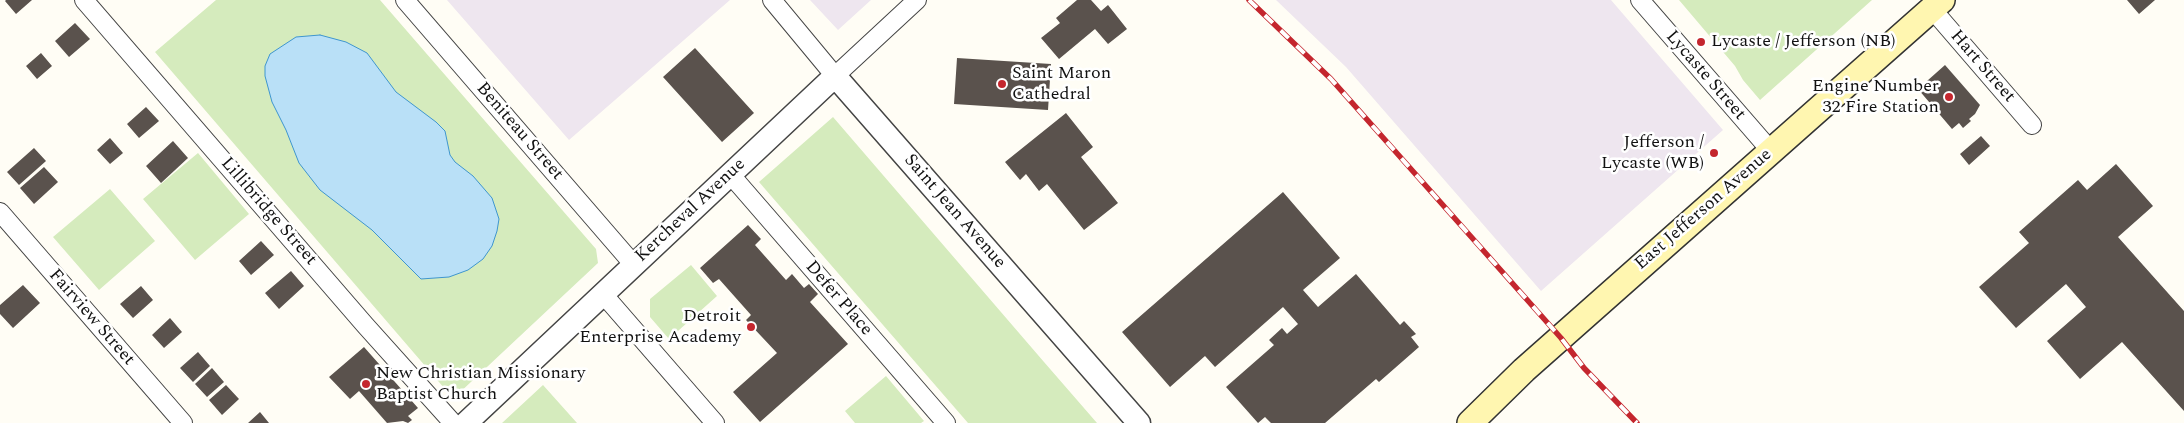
<!DOCTYPE html>
<html>
<head>
<meta charset="utf-8">
<style>
  body { margin:0 }
  canvas { display:block; background:#fffdf5 }
</style>
</head>
<body>
<canvas width="2184" height="423"></canvas>
<script>
const g = document.querySelector('canvas').getContext('2d');
g.lineJoin = 'round';
function fill(path, color) { g.fillStyle = color; g.fill(path, 'evenodd'); }
const toPath = rows => new Path2D(rows.map(r => 'M' + r).join(''));
function trace(path, color, width, dash) { g.strokeStyle = color; g.lineWidth = width; g.lineCap = dash ? 'butt' : 'round'; g.setLineDash(dash || []); g.stroke(path); }
function write(font, color, halo, rows, align = 'center') {
  g.font = font + ' Spectral,serif'; g.lineWidth = 5; g.setLineDash([]); g.textBaseline = 'middle'; g.strokeStyle = halo; g.fillStyle = color; for (const [text, x, y, turn = 0] of rows) {
    g.save(); g.translate(x, y); g.rotate((+turn || 0) * Math.PI / 180); g.textAlign = isNaN(turn) ? turn : align; if (halo) g.strokeText(text, 0, 0); g.fillText(text, 0, 0); g.restore();
  }
}
fill(toPath([
  [447,0,730,0,569,140],
  [810,0,871,0,838,30],
  [1276,0,1611,0,1723,130,1541,291,1346,67]
]), '#eee6ef');
fill(toPath([
  [216,0,380,0,596,249,598,263,456,396,451,396,155,52],
  [1679,0,1872,0,1760,100,1743,80,1735,66],
  [833,117,1044,362,1097,423,968,423,759,182],
  [198,153,249,214,195,260,143,199],
  [110,189,155,241,99,290,53,237],
  [691,265,717,296,669,339,650,317,650,299],
  [886,376,924,421,921,423,855,423,845,411],
  [543,385,577,423,502,423]
]), '#d5ebbd');
const water = toPath([
  [320,35,346,42,367,53,396,92,436,122,445,131,450,155,455,162,473,176,492,198,499,219,497,231,492,246,483,259,468,270,449,277,421,279,372,230,320,190,299,163,286,130,272,102,265,76,265,66,270,54,296,37,320,35]
]);
fill(water, '#b9e0f7');
trace(water, '#3f96cf', 1);
fill(toPath([
  [6,0,32,0,16,14,5,1],
  [1077,0,1091,0,1101,11,1108,5,1127,29,1108,44,1095,29,1059,59,1041,38,1060,23,1056,18],
  [2127,0,2155,0,2139,14],
  [75,23,90,39,69,57,55,41],
  [695,48,754,113,722,142,663,77],
  [41,53,52,66,37,79,26,66],
  [957,58,1051,64,1048,110,954,104],
  [1945,65,1980,105,1975,114,1969,119,1971,121,1963,128,1959,123,1952,129,1918,89],
  [146,107,159,121,139,138,127,124],
  [1066,113,1093,147,1081,157,1118,203,1084,230,1047,184,1039,191,1026,174,1020,180,1005,162],
  [1981,136,1990,146,1969,165,1960,154],
  [110,138,123,153,110,164,97,150],
  [173,141,188,158,161,183,146,166],
  [34,148,46,161,19,185,7,172],
  [2116,164,2153,206,2118,237,2184,311,2184,411,2122,342,2080,379,2047,341,2086,307,2066,284,2016,328,1979,287,2029,243,2019,232,2078,180,2087,190],
  [44,167,58,182,34,204,20,188],
  [1283,192,1340,258,1303,290,1318,307,1356,274,1400,325,1404,321,1416,334,1411,337,1419,347,1379,382,1376,379,1325,423,1271,423,1265,417,1258,423,1226,387,1274,345,1269,340,1282,328,1287,334,1298,324,1283,307,1215,367,1205,356,1170,387,1122,332],
  [748,225,761,239,755,245,786,280,792,274,804,288,809,284,818,294,810,302,848,344,760,422,733,392,777,353,746,320,751,315,719,279,713,283,700,268],
  [261,241,274,255,251,275,239,261],
  [291,271,304,286,279,309,265,293],
  [23,285,40,303,13,328,0,314,0,305],
  [141,286,153,300,133,318,120,304],
  [170,318,182,332,164,348,152,335],
  [364,347,418,408,408,416,412,420,408,423,403,421,387,423,359,391,350,399,329,377],
  [198,352,210,366,193,382,180,368],
  [212,368,224,382,207,397,195,384],
  [226,385,239,399,222,415,209,400],
  [260,412,269,423,248,423]
]), '#5a524d');
const minor = toPath([
  [84,0,365,325,453,423],
  [405,0,634,265],
  [772,0,835,76,917,0],
  [1640,0,1771,151],
  [1932,9,2032,125],
  [730,174,946,423],
  [0,212,183,423],
  [603,294,715,423]
]);
const tertiary = toPath([
  [466,423,835,76,1139,423]
]);
const secondary = toPath([
  [1470,423,1524,370,1942,0]
]);
trace(minor, '#444', 20);
trace(tertiary, '#444', 25);
trace(secondary, '#333', 28);
trace(minor, '#fff', 18);
trace(tertiary, '#fff', 22);
trace(secondary, '#fff6b0', 25);
const rail = toPath([
  [1249,0,1331,79,1561,338,1584,368,1637,423]
]);
trace(rail, '#c4262e', 5.5);
trace(rail, '#fff', 4, [11]);
for (const [x, y, r, color] of [
  [1701,42,5,"#c4262e"],
  [1002,84,5,"#c4262e"],
  [1949,97,5,"#c4262e"],
  [1714,153,5,"#c4262e"],
  [751,327,5,"#c4262e"],
  [366,384,5,"#c4262e"]
]) { const dot = new Path2D(); dot.arc(x, y, r, 0, 2 * Math.PI); g.fillStyle = color; g.fill(dot); trace(dot, '#fff', 2); }
write('18px', '#111', '#fff', [
  ["Lycaste / Jefferson (NB)",1711,42],
  ["Saint Maron",1012,74],
  ["Cathedral",1012,95],
  ["Engine Number",1939,87,"right"],
  ["32 Fire Station",1939,108,"right"],
  ["Jefferson /",1704,143,"right"],
  ["Lycaste (WB)",1704,164,"right"],
  ["Detroit",741,317,"right"],
  ["Enterprise Academy",741,338,"right"],
  ["New Christian Missionary",376,374],
  ["Baptist Church",376,395]
], 'left');
write('18px', '#111', '#fff', [
  ["Hart Street",1982,67,49],
  ["Lycaste Street",1705,76,49],
  ["Beniteau Street",519,132,49],
  ["East Jefferson Avenue",1704,210,-41],
  ["Kercheval Avenue",691,211,-43],
  ["Lillibridge Street",268,212,49],
  ["Saint Jean Avenue",954,212,49],
  ["Defer Place",838,299,49],
  ["Fairview Street",91,318,49]
]);
</script>
</body>
</html>
